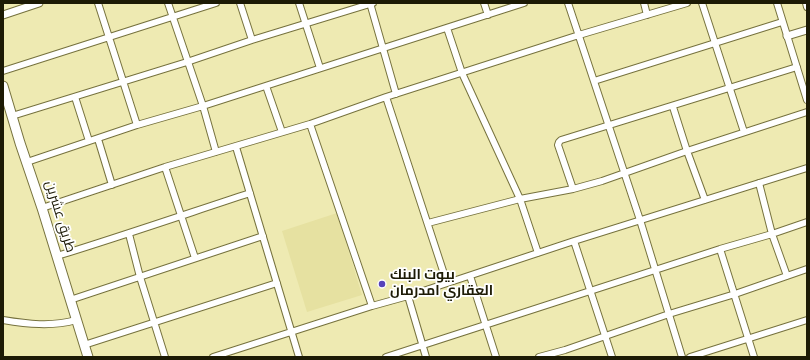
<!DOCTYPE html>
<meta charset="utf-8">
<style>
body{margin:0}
#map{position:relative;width:810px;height:360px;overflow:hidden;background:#eeeab2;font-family:Overpass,sans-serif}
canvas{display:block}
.frame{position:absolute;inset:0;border:4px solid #1c1a05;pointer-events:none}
</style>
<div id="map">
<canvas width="810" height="360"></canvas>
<div class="frame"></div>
</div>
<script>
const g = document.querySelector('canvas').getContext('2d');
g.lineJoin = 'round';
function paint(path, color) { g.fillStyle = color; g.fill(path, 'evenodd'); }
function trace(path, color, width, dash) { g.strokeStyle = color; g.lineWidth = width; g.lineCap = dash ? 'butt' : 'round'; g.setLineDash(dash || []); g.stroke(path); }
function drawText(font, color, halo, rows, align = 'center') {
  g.font = font + ' Overpass,Cairo,sans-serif'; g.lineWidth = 3.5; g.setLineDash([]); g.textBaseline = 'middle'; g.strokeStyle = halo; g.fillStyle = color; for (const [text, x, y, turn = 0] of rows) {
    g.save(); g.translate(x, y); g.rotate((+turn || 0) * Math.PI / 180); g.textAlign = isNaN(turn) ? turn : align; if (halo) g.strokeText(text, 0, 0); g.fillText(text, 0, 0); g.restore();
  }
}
const built = new Path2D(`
 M337,213L362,295L307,312L282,231Z`);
const minor = new Path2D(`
 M98,3L137,125
 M168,3L203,106L216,152
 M240,3L252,40
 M299,3L320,68
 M370,3L396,94
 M484,3L488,15
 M568,3L640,220L682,357
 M644,3L647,15
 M702,3L744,132
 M777,3L807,100
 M806,3L807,7
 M447,28L462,73L520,199L538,253
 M3,71L216,3
 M594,81L782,22
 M266,86L282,132
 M75,97L89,141
 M386,97L447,283
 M673,107L687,151L705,200
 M12,116L187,62L252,40L373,3
 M310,124L372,306
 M98,139L112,185
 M236,147L299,357
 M27,162L137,125L203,106L524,3
 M165,167L195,258
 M759,183L772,234L787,276
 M573,189L558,145L559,142L561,140L797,67
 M42,208L165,167L310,124L386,97L579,35L687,3
 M428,223L520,199L573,189L602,181L687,151L807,112
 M129,234L140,277L165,357
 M574,241L612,357
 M720,249L754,357
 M57,256C122,236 186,214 250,193
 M470,276L496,357
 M408,296L426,357
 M70,300L263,236
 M3,320C27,324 52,327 76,320
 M84,345L277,283
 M213,357L372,306L408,296L574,241L807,168
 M386,357L720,249L772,234L807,222
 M539,357L565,350L669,314L735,294L807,269
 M690,357L807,320`);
const tertiary = new Path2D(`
 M3,15L39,3
 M787,36L807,30`);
const primary = new Path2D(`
 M3,86L20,143L42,208L88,357`);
const markers = [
 [382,284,4,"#5542ba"]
];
const streetNames = [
 ["طريق عشرين",59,217,73]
];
const poiNames = [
 ["بيوت البنك",390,276],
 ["العقاري امدرمان",390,292]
];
paint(built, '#e6e1a1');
trace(minor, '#76723e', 8);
trace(tertiary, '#76723e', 9);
trace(primary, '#76723e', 11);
trace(minor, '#fff', 6);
trace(tertiary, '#fff', 7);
trace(primary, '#fff', 9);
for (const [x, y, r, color] of markers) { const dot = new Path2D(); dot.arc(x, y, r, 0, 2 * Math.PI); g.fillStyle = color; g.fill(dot); trace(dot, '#fff', 1.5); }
drawText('14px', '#1c1a05', '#fff', streetNames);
drawText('bold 14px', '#1c1a05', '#fff', poiNames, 'left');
</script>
